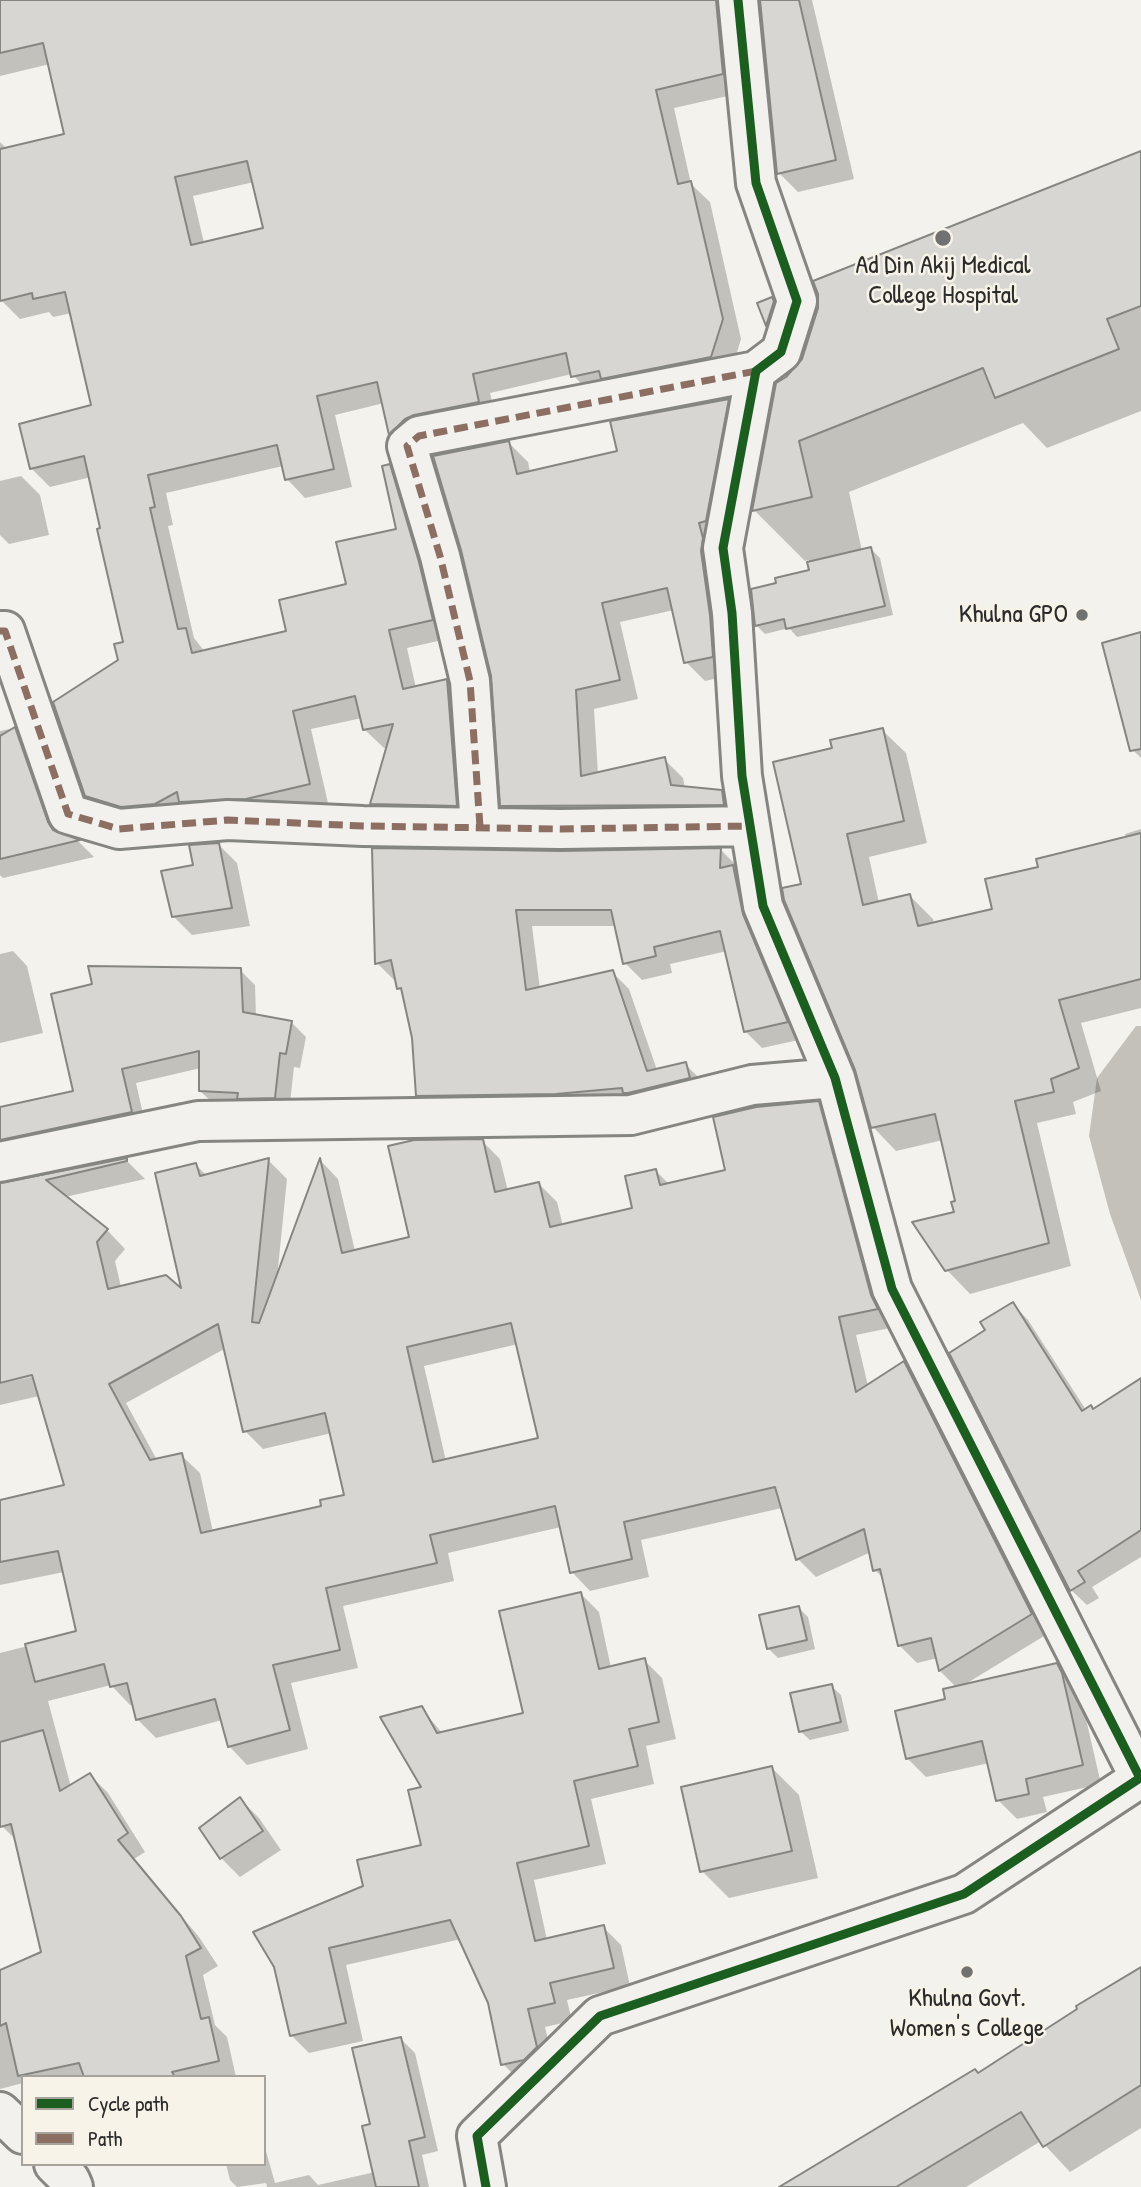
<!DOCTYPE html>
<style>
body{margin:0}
#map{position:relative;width:1141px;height:2187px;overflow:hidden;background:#f4f2ec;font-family:"Patrick Hand",sans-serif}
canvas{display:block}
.legend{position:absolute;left:21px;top:2075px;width:245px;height:91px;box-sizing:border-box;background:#f7f3e8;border:2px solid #a5a39c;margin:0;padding:9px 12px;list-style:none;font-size:21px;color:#2b2b2b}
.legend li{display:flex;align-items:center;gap:14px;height:35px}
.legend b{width:35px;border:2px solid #a5a39c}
</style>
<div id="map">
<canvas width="1141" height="2187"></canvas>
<ul class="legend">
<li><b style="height:9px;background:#1b5e20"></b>Cycle path</li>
<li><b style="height:9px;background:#8d6e63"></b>Path</li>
</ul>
</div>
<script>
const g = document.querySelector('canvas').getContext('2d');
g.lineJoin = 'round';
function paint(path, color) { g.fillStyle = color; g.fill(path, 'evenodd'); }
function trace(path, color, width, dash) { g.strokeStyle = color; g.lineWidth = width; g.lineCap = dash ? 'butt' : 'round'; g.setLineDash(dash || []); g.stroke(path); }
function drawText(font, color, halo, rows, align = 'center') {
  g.font = font + ' "Patrick Hand",sans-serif'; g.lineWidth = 5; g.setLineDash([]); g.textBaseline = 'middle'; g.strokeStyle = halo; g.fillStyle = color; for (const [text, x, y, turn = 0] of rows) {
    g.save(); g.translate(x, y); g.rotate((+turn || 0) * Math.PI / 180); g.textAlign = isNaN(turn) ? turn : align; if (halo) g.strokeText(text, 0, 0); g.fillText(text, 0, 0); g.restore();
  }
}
const water = new Path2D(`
 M1136,1026H1141V1300L1110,1214L1089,1136L1097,1078Z`);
const shadow = new Path2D(`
 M0,0H746L741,93L674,108L691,184L710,202L741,339L730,376L592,395L572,374L490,393L497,421L409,452L391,434L384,403L335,415L352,487L305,498L287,479L283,466L166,493L173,525L168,526L194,638L205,652L288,633L348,586L398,530L389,466L408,485L451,638L407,648L416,688L447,681L465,700L475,824L391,822L372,804L388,748H384L365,730L362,718L311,729L328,803L266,817L106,815L87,795L125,643L91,477L50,487L31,468L93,407L72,313L53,317L49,312L20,319L1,300L0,142L7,149L66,136L50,64L0,76ZM254,182L265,229L204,243L193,196Z
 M762,0H812L854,179L798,192L779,173Z
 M1141,153V411L1047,448L1023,423L849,492L862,551L871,549L880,558L893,615L797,637L789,628L765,634L756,625L811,571L809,560L805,561L754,510L787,378L803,361L768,325L759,304L772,299L810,337Z
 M728,400L747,419L731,675L705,681L686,662L674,610L620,622L638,699L594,709L598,774L664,759L683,778L685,788L721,791L740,810L521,824L502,805L509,443L528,462L530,472L619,452Z
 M21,476L40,495L49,535L9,544L0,535V481Z
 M1141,634V758L1131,748Z
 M14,728L31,744L62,835L79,842L94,857L3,878L0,875V731Z
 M882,730L906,753L927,843L869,857L879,903L910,896L933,919L934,924L994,910L1040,868L1126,838L1125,834L1141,829V1008L1081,1023L1101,1091L1073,1102L1076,1114L1037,1123L1071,1266L970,1294L947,1270L957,1202L943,1140L896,1151L873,1127L803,885L834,749Z
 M218,844L237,863L250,926L192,935L173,916L195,866Z
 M721,850L738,867L737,871L750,884L803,1039L762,1048L745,1031L727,951L670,964L672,973L642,980L625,963L617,926H532L540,989L612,972L629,989L657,1070L685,1064L702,1081L642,1110L435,1112L418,1095L414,1038L404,993L399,988L397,979L394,980L377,963L561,853Z
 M13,951L27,966L43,1033L0,1043V954Z
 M240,970L255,985L256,1017L291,1022L306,1037L300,1068L294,1067L289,1112L215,1105L200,1091L201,1068L136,1083L146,1127L0,1149V1109L76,1092Z
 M818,1103L836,1122L895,1327L856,1335L868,1386L904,1363L922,1381L1049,1633L964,1685L1056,1665L1075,1684L1080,1693L1101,1784L1043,1797L1047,1812L1017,1819L998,1800L989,1763L926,1777L907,1758L957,1688L940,1671L938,1658L917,1663L899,1645L884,1579L875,1570L871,1552L816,1577L798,1559L782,1508L641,1540L649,1577L590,1591L572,1572L561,1527L448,1553L454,1581L343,1606L358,1668L291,1683L308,1749L247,1765L229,1746L222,1720L156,1738L138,1720L134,1704L130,1705L111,1685L48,1701L71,1787L90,1775L108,1793L145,1852L134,1859L199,1937L218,1966L203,1975L215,2025L227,2037L236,2077H23V2083L0,2089V1972L43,1953L17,1841L0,1824V1653L79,1633L64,1572L0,1585V1502L66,1487L39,1396L0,1405V1384L40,1375V1372L0,1381V1185L126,1160L145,1179L65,1197L107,1230L125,1249L115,1261L121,1287L184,1292L196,1165L207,1176L268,1160L287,1179L277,1278L321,1161L338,1179L355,1251L411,1238L482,1141L500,1159L508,1191L539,1184L557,1202L563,1226L635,1210L656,1171L669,1184L727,1171ZM518,1344L540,1440L446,1461L424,1366ZM226,1348L245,1431L263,1449L332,1433L346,1496L323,1507L213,1532L200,1473L181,1455L157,1460L126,1403Z
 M1013,1304L1028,1320L1086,1410L1093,1411L1141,1380V1557L1092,1587L1099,1598L1087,1605L1071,1590L987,1330Z
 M581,1594L599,1612L611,1668L644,1660L662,1678L676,1739L646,1746L654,1784L591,1799L606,1864L534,1880L547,1940L603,1927L621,1945L630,1986L567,2000L572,2021L545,2027L554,2065L521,2082L503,2064L490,2002L461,1939L346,1965L363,2041L309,2053L291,2035L275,1966L365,1887L423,1847L421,1708L443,1734L525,1715Z
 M799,1608L808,1617L815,1649L778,1658L769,1649Z
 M831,1686L841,1695L849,1731L810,1740L800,1731Z
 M772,1768L799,1795L818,1878L729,1898L702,1871Z
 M240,1799L259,1818L281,1850L240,1877L221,1858L202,1829Z
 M1141,1969V2128L1070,2172L1041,2141L966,2187H783L978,2074Z
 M401,2039L415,2053L438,2151L422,2155L429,2187H267L266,2183L237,2187L230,2180L226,2164H264V2144L275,2183L309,2175L318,2185L375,2172L372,2126Z`);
const building = new Path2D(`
 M0,0H716L723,74L656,90L678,184L691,181L723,319L711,357L601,379L599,371L571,377L566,353L473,374L479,402L414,415L405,419L389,435L377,382L317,396L334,469L285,480L277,445L148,475L155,507L150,508L178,629L186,628L192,653L286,631L279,600L346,584L336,542L396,529L382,466L390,464L419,562L433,620L389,630L403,689L447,679L457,806L370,804L393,724L363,730L355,696L293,711L310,784L246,799L179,802L177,792L155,804L121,807L85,796L53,702L118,660L114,644L123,642L97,529L100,528L84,456L30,469L19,424L91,405L65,292L33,299L32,293L0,301V149L64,134L43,43L0,53ZM247,161L263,228L191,245L175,177Z
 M760,0H799L836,160L777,174Z
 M1141,151V306L1107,319L1119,349L995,398L983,368L799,441L812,497L752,511L776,383L786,377L802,359L818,308V294L813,281Z
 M772,297L774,301L766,326L757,303Z
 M729,399L706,521L699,523L703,538L701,551L710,615L713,657L684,663L667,588L602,603L620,680L576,690L581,776L665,757L671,785L722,790L724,805L500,806L491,676L461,550L433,456L509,441L517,474L617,451L610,421Z
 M871,547L885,606L786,629L784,619L755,626L751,589L776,583L775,578L809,570L807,562Z
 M1141,632V749L1130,751L1102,643Z
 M15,727L48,822L53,830L80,840L0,859V736Z
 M883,728L904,821L847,834L863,905L910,894L918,926L992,909L985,879L1038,867L1036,859L1141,833V979L1059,1000L1079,1068L1051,1079L1054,1092L1015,1101L1049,1243L945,1271L912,1222L954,1212L951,1202L955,1201L935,1114L871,1128L855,1070L784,900L782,888L801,884L773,762L832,748L830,740Z
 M219,843L232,908L172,917L161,871L193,865L189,845Z
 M372,848L561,851L721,848L720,868L733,865L743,914L788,1022L744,1032L720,931L654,947L656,956L623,964L611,910H516L526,990L613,970L647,1071L686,1062L690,1078L628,1093H623L622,1088L556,1094L416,1096L412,1038L401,988L397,989L391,960L375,964Z
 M88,966L241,968L243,1012L292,1021L286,1054L280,1053L275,1098L237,1099L238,1093L199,1091V1051L122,1069L132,1112L0,1140V1107L73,1091L51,994L92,984Z
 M819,1101L871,1295L878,1309L839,1317L856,1392L904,1361L1032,1614L939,1671L931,1638L898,1646L880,1569L873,1571L864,1529L796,1560L775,1487L624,1522L632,1559L570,1573L555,1506L430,1535L437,1563L326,1588L340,1650L273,1665L290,1730L228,1747L215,1699L136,1720L127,1683L110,1687L104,1664L35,1682L25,1644L76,1631L58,1551L0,1562V1500L64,1485L32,1375L0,1383V1183L127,1158V1161L46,1180L108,1229L97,1242L108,1289L166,1275L181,1288L155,1173L196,1163L200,1176L269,1158L252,1322L259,1323L320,1158L342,1253L409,1237L388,1146L414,1140L483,1139L495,1192L539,1182L550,1227L632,1208L625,1176L656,1169L660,1185L725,1170L713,1117L756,1107ZM511,1323L538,1438L433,1462L407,1347ZM218,1324L243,1432L325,1413L344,1495L320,1500L321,1506L201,1533L182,1453L150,1460L109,1384Z
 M1013,1302L1082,1411L1091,1405L1093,1409L1141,1378V1530L1078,1571L1085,1582L1070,1591L949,1353L985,1330L980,1322Z
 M581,1592L599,1669L645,1658L659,1722L629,1729L638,1766L574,1781L589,1846L517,1863L535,1941L604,1925L614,1968L550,1983L555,2003L528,2009L537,2047L524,2060L501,2065L488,2003L450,1920L329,1948L346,2023L290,2036L274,1967L253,1932L363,1886L357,1860L421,1845L408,1790L421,1787L380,1717L422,1706L437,1733L523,1713L499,1611Z
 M799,1606L807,1640L767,1649L759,1615Z
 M1057,1663L1062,1673L1083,1765L1026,1779L1029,1794L996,1801L982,1741L906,1759L895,1711L945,1699L943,1689Z
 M832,1684L841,1722L799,1732L790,1693Z
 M43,1730L60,1791L90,1773L128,1833L118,1840L181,1916L201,1948L186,1956L201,2019L209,2017L219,2061L172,2072L175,2077H84L79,2063L18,2076L6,2023L0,2026V1970L41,1952L11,1824L0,1827V1742Z
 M772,1766L792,1851L700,1872L681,1787Z
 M240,1797L263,1831L220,1859L199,1828Z
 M1141,1967V2085L1043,2147L1021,2112L896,2187H779L975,2069L978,2073L1077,2009L1076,2006Z
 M401,2037L425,2137L409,2141L419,2187H376L362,2126L370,2124L352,2048Z`);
const street = new Path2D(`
 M0,631H5L68,814L119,829L228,820L363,826L561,829L750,826
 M480,827L470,681L440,556L407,446L419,436L756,371
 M0,1162L198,1121L631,1115L752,1085L835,1078
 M0,2112L23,2134
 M54,2164L70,2180L73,2187
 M486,2187L477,2136L600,2016L964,1894L1140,1778L892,1289L835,1078L763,906L742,776L732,613L723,548L756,371L781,352L797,301L756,183L738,0`);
const quiet = new Path2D(`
 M0,631H5L68,814L119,829L228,820L363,826L561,829L750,826
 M480,827L470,681L440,556L407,446L419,436L756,371`);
const cycleway = new Path2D(`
 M486,2187L477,2136L600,2016L964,1894L1140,1778L892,1289L835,1078L763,906L742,776L732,613L723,548L756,371L781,352L797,301L756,183L738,0`);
const markers = [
 [943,238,9,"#71716f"],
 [1082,615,7,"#71716f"],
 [967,1972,7,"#71716f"]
];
const poiNames = [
 ["Ad Din Akij Medical",943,266],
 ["College Hospital",943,296],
 ["Khulna GPO",1068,615,"right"],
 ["Khulna Govt.",967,1999],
 ["Women's College",967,2029]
];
paint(water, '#c4c1ba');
paint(shadow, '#0003');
paint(building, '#d7d6d2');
trace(building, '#858582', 2);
trace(street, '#858582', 44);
trace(street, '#f2f1ed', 38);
trace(quiet, '#8d6e63', 7, [14, 7]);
trace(cycleway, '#1b5e20', 9);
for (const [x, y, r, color] of markers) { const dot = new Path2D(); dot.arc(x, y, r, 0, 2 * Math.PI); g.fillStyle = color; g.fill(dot); trace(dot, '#f7f3e8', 2.5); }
drawText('26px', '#2b2b2b', '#f7f3e8', poiNames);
</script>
